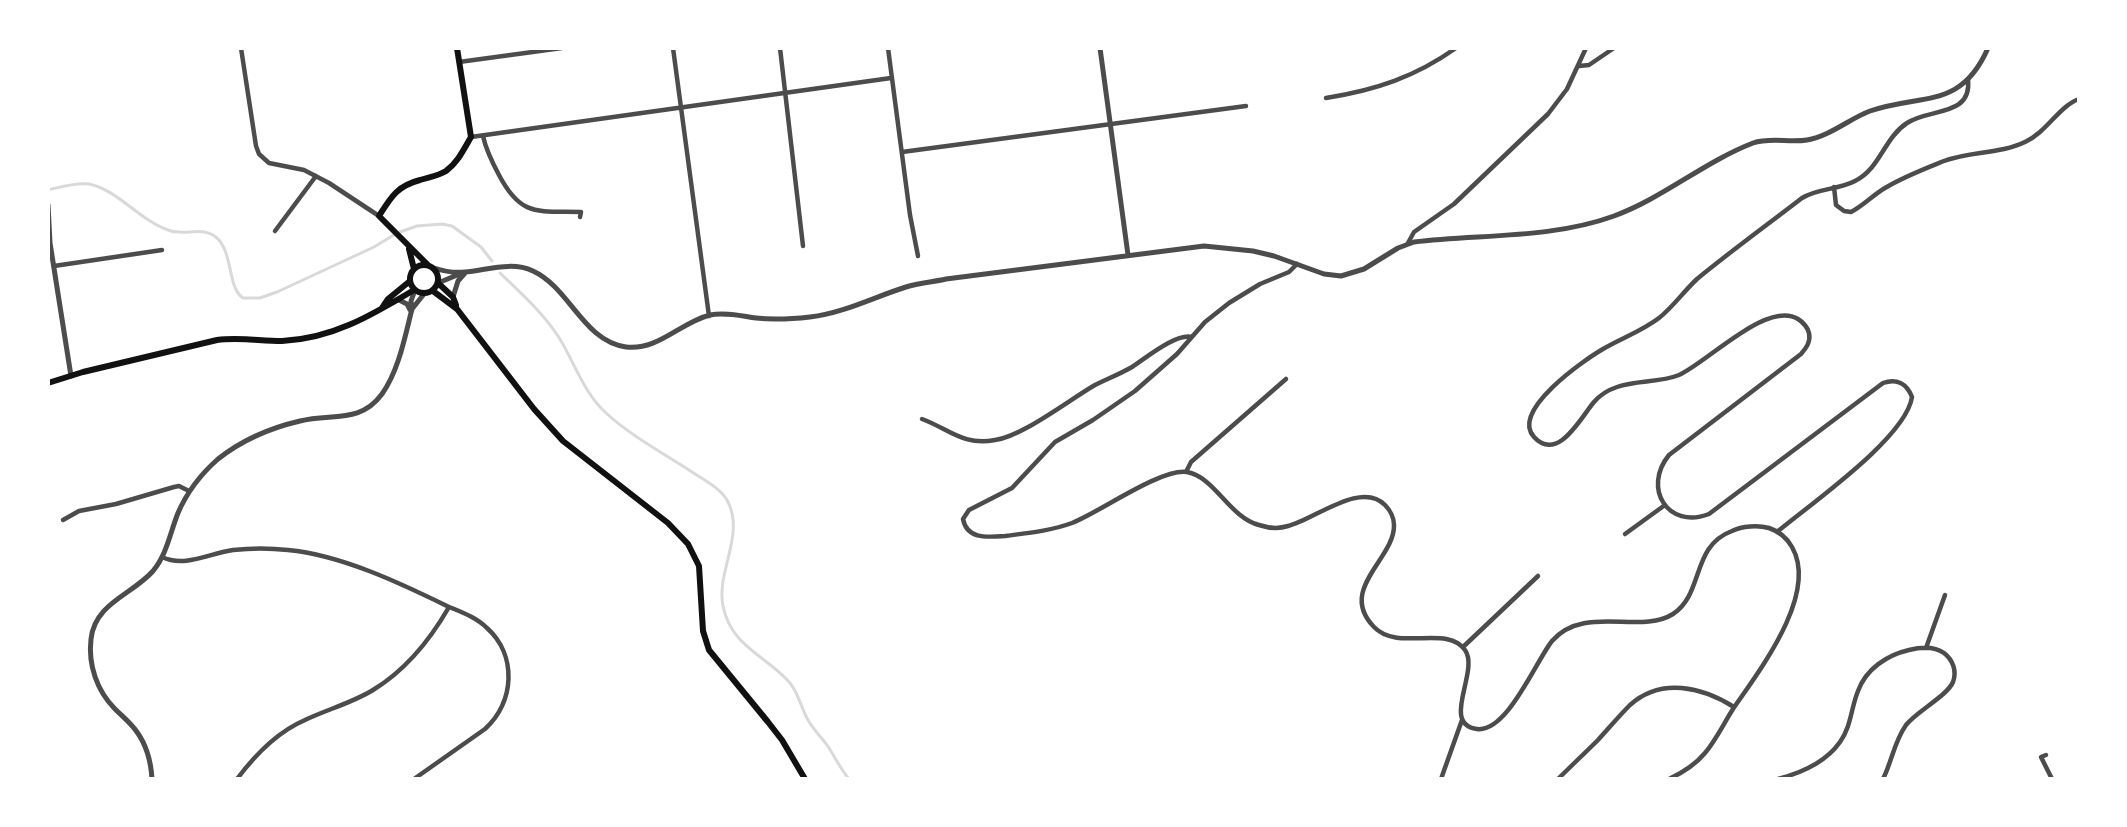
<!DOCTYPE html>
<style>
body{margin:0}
#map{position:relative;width:2127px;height:827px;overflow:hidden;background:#fff;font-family:Mulish,sans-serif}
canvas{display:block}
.frame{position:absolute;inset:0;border:50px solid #fff;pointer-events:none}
</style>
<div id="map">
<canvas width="2127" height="827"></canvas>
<div class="frame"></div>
</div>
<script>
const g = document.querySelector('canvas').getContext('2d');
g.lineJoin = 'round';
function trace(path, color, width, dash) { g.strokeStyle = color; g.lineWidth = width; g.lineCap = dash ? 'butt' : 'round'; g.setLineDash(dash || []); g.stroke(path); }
const stream = new Path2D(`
 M48,190C61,187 76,182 89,184C118,190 139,220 168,230C186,237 205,224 219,240C233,257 228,288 243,298H260L277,292L374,247L397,233L417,226L442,224L452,226L481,247L492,261
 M500,273C520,292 542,312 558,336C574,361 583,392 606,413C631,436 663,453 692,472C703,479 720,488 727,500C746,534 716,571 723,606C731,647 767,656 790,683C799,694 801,708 808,720C813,729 821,737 827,745C835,757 840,768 849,779`);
const minor = new Path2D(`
 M241,48L256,146L259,154L269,163L304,170L329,183L379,216
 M673,48L709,316
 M780,48L803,246
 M888,48L910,215L918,256
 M459,62L562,48
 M1579,66L1589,65L1614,48
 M1326,98C1376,90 1415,77 1456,48
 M483,136C486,150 492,162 499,175C521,217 537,211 581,212L580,217
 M471,137L891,78
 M902,152L1246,106
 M1834,187L1836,205L1844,211L1851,212C1863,206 1873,195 1885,188C1903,177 1924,169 1944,161C1971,151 2000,154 2025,142C2047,132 2059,106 2079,99
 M275,231L316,176
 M1408,243L1414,232L1454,204L1548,114L1567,89L1586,48
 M1297,264L1289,272L1260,284L1229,303L1205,322L1177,354L1135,391L1093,420L1055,442L1012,488L969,510L963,519C967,540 988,537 1005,536C1028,533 1050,531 1072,523C1100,512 1161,468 1187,472C1215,477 1229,517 1259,525C1268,528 1279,529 1288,526C1314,520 1361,480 1385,505C1390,510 1394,518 1394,525C1395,559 1337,589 1374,627C1398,652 1447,624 1465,650C1480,671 1440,724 1477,729C1507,733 1536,661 1552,641C1584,604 1640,635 1673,614C1704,594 1691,546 1732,531C1742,526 1758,525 1769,528C1778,531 1787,538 1792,547C1819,594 1759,671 1733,709C1724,723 1716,740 1705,753C1695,765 1682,773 1669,779
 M54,266L162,250
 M922,419C949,429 963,446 995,440C1023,436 1069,400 1095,385C1107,379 1120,374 1132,367C1146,358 1176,333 1192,337
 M1186,472L1191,462L1286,379
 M63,520L79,511L116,504L174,487L179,486L189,491
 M1777,532C1809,505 1906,438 1912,397C1907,384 1897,378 1883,383L1709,514C1668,530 1642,488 1669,455L1801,354C1806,348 1811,342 1809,333C1808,328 1803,322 1798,319C1767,300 1708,362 1679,375C1659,383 1637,380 1617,387C1608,390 1600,395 1594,402C1581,417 1558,463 1534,437C1510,411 1584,360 1603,349C1622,338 1642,331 1659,318C1673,307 1684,291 1697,279C1731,251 1767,225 1802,198C1818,188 1838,190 1855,181C1880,169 1884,138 1907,123C1929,108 1972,117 1968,80
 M1625,534L1665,505
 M162,557C185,568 210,553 233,550C251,548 270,548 288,550C341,555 400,583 447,606C461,612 476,617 487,628C517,655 515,702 485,729L414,779
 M1463,647L1538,576
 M1926,648L1945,595
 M2046,755L2041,757L2052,779
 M237,779C255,755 277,732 305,720C328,709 352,703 373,690C406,670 430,640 449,607
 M1441,779L1462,720
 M1558,779C1571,766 1585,753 1598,740C1609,728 1619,716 1630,705C1661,677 1702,687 1734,707
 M1778,779C1801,773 1826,762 1840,742C1851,727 1851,708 1858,691C1866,669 1887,655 1909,650C1921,647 1934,646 1944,653C1953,660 1957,671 1953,682C1947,696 1917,711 1906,725C1894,742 1892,761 1883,779`);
const tertiary = new Path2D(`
 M1100,48L1128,255
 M48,205L50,243L71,376
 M434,268C443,271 456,273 465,272C487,270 512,261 533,271C570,288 583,341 626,347C658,351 681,322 710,315C725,312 741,316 756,318C774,320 792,319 810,317C844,313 874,297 906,287C919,283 933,282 946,279L1204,246L1253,251L1274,256L1324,274L1341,276L1364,269L1398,248L1414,242C1480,234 1551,239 1614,216C1663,198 1704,162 1753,143C1771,137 1789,143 1807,140C1830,136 1849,119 1870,111C1922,93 1961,110 1988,48
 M438,283L462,273
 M453,297L458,281L465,273
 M399,300L407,304L410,310
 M412,309L424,294
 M152,779C151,762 147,746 137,732C131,723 123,717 115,709C97,691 88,665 91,639C95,603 132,595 153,571C167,554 170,533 178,513C187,492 201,474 218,459C242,440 270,428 300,421C332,413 360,424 382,394C399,370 405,336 412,309L411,301L415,290`);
const secondary = new Path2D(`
 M409,249L414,269
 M410 279a14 14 0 1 1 28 0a14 14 0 1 1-28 0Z
 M429,266L379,216C391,197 397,186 420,180C429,177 438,176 446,171C458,162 464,149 471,137L457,48
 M438,283L453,297L456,305
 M433,291L457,309L534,409L563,441L668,523L688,544L699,566L703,631L709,650L768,722L782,740L805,779
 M382,308L388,299L410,281
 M48,383L83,372L217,340C239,337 260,341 282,341C332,339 372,315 414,290`);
trace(stream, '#d9d9d9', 3);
trace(minor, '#4c4c4c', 4.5);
trace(tertiary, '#4c4c4c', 5);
trace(secondary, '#111', 6);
</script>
